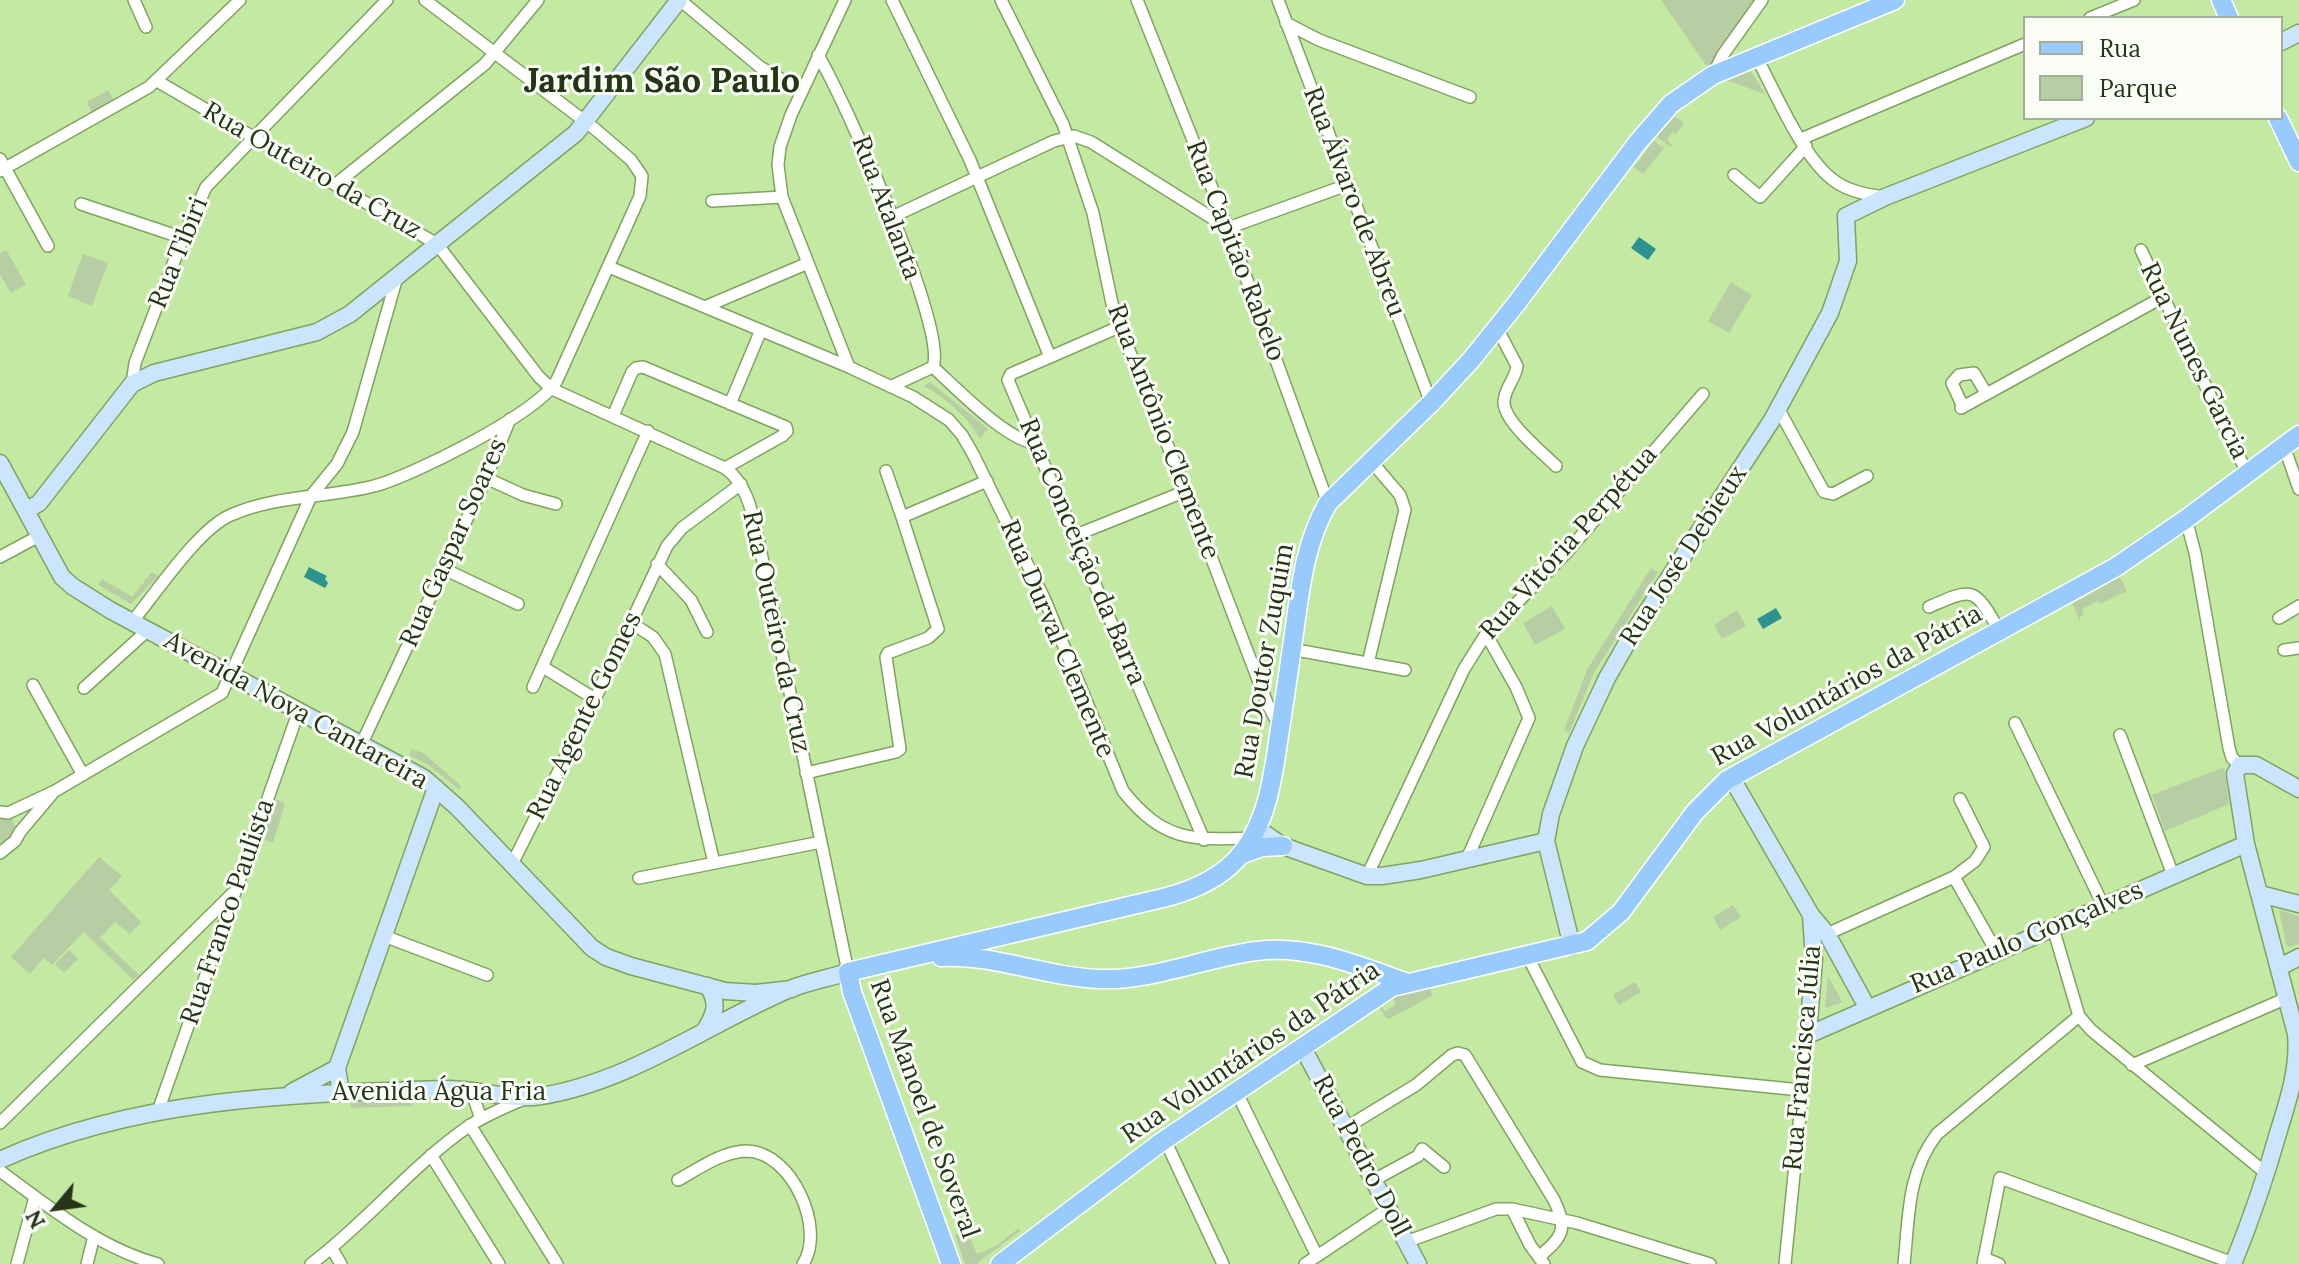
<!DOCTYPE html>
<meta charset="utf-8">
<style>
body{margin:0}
#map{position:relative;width:2299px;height:1264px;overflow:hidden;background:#c3e9a2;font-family:Lora,serif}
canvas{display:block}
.legend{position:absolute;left:2023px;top:16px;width:260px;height:104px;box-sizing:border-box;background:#f9fdf6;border:2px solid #a5ad9d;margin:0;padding:10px 14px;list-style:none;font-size:24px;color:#263518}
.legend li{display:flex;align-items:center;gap:16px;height:40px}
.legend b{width:40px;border:2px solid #a5ad9d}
.north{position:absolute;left:16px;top:1168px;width:80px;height:80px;-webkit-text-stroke:6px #f9fdf6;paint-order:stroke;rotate:241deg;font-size:22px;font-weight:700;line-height:32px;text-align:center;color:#263518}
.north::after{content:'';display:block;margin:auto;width:28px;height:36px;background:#263518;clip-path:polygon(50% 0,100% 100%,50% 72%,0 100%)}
</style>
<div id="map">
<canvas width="2299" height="1264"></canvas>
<ul class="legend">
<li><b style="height:10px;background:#99cafc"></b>Rua</li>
<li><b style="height:22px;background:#b7cda4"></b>Parque</li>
</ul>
<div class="north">N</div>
</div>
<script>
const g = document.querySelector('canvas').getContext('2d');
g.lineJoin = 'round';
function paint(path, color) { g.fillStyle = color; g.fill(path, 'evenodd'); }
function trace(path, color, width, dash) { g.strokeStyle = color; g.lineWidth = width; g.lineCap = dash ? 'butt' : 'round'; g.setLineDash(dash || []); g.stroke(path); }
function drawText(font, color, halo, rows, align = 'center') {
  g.font = font + ' Lora,serif'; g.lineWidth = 6; g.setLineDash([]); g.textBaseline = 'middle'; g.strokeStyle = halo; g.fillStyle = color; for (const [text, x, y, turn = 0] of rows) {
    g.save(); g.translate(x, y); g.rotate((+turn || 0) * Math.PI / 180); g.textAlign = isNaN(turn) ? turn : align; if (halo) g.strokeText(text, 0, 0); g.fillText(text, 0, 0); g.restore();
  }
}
const green = new Path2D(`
 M1661,0H1760L1712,66L1708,68Z
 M1750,70L1765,94L1726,80Z
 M108,90L114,101L92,112L87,102Z
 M1674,116L1684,123L1676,134L1673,132L1667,140L1672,145L1671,147L1657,137Z
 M1654,141L1664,148L1643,174L1634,167Z
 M6,250L26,284L11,293L0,274V253Z
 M83,254L108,263L92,306L68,296Z
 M1731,282L1752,295L1729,333L1708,321Z
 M930,382L988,429L980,439C967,416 947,399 924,386Z
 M1651,568L1658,572L1594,673L1569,733L1564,730L1587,670Z
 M152,572L158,576L131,604L98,585L102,579L132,597Z
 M2120,577L2127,591L2100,604L2098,601L2082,609L2084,615L2080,617V621L2072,604Z
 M1552,606L1565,629L1535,645L1523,623Z
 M1737,610L1746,626L1722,639L1714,625Z
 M412,749L425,754L461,786L460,790L428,765L409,755Z
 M2224,767L2229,804L2165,831L2152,795Z
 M276,799L285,804L273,843L262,838Z
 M0,816L12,819C19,829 13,842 0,843Z
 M99,857L122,876L109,890L141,922L130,934L115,922L100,938L139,975L133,980L84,932L52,965L44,958L30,974L11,957Z
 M1733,905L1741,917L1720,930L1713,917Z
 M2279,910L2299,916V944L2289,947L2286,944Z
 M69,950L78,959L64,973L55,964Z
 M1828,976L1842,1002L1827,1008L1825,1007Z
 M1635,982L1641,992L1619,1005L1613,995Z
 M1430,988L1432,996L1390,1018L1387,1019L1378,1006L1380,1004L1385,1012L1396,1004L1391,996Z
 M411,1101L412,1106L351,1108L350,1102Z
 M1019,1228L1020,1231L976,1264H965L955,1235L967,1231L977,1254L996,1246Z`);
const water = new Path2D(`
 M1639,237L1656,249L1648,260L1631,248Z
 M309,567L327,576L325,579L328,583L325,588L304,577Z
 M1776,608L1782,618L1763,629L1757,619Z`);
const street = new Path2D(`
 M134,0L146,27
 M680,0L760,67L802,91
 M845,0L791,115L780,147L778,165L782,197L849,367
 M892,0L970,160L1050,357
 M1001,0L1063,124L1093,213L1114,313L1186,491L1267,703L1279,726
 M1137,0L1228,228L1328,503
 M1278,0L1431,403
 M2090,18L2134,0
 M1286,23L1319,40L1470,97
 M818,55C844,99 948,328 933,367
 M1756,56C1774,90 1802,156 1832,179C1846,191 1867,195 1885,197
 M1713,75L1722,56L1762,0
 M157,81L437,244L539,377L552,389L725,468C750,486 753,519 760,548L848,972
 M1801,139L2025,44
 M0,159L48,246
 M0,171L149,87L240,0
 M1734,175L1760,197L1806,146
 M336,184L485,64L538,0
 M712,201L782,197
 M81,204L183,238
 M892,217L1054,141L1074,136L1091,142L1228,228
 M1228,228L1347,185
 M2141,250L2247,473
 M609,267L849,367L913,397L949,420L962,435L973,454L1045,600L1123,791C1164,842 1191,840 1252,838
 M707,306L808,263
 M1119,327L1011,374L1008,380L1204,840
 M1497,328L1517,366C1516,378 1504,389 1504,402C1504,422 1542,452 1556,466
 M132,384L135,363L183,238L206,187L387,0
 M892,386L933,367C955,387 1008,442 1036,443
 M730,404L761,330
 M1963,407L1952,383L1959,375L1974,373L1986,393
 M1778,408L1824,492L1833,494L1867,476
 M1961,408L2163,297
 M613,416L632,372L636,368L643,367L786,427L787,431L782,436L725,468
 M2284,446L2299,489
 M886,471L902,517
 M486,478L523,495L556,504
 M2186,519L2195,553L2229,748L2232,758L2240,765
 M1076,535L1186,491
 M0,557L39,536
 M657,564L691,600L707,632
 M444,569L518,604
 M1929,607C1974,587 1974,587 1999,630
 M2279,618L2299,606
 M132,622C156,593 199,528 231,515C276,495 327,498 374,486C412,476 539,413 557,380L640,196L642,176L631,160L595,129L425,0
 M630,622L653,637L665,654L714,863
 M1291,649L1405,670
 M2284,650L2299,648
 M1368,663L1405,510L1400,495L1371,461
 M543,667L595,699
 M33,685L83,775
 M533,687L648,431
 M84,688L148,630
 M2015,723L2103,905
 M2120,735L2173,875
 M362,743L486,478L510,419
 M806,773L896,752L900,749L886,657L888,653L928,638L938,629L902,517L987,481
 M0,812L8,813L55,791L222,693L311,496L337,464L353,432L397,277
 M0,853L15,841L20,832L52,794
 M1466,861L1529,718L1516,687L1486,634
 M511,866L595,699L667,546L682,528L741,484
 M1367,876L1464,669L1486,634L1567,552L1703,394
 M1954,877L1975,861L1984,847L1960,799
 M639,878L821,842
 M2053,928L2079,1016L2091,1030L2267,1174
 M1827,934L1954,877L1996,951
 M384,936L487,975
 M1528,957L1582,1062L1600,1070L1801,1090
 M2132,1065L2287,998
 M471,1090L481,1119
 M1237,1093L1317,1256
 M157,1114L299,710
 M0,1123L233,893
 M470,1125L557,1264
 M1347,1127L1416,1085L1452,1055L1458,1053L1465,1055L1554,1200C1568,1230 1563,1236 1539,1257
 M1165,1140L1223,1264
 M431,1155L499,1264
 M0,1171C49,1207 99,1248 158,1264
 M678,1180C698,1169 723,1151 747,1151C792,1152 826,1229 803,1264
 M1374,1180L1418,1156L1422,1149L1444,1167
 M1512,1209L1530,1245L1544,1264
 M1406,1242L1496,1209H1512L1577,1223L1710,1264
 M332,1249L341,1264
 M1984,1258L1999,1264
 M17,1264L35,1197
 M87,1264L94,1236
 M311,1264C367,1222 411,1166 469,1126C486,1115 505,1107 524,1099
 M1305,1264L1389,1208
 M1785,1264L1808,1035
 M1904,1264C1909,1217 1907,1173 1937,1134L2079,1016
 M1983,1264L2000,1178L2233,1263`);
const secondary = new Path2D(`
 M2281,42L2299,33
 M0,463L62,577L72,586L110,610L424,778L457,807L592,948L606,957L631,966L725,991L756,993L792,989
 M26,511L39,503L132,384L154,373L317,332L350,314L576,133L679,0
 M1731,777L1811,915L1814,959L1808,1035
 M1257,828L1283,846L1367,876H1382L1421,870L1546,841
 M2260,894L2299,904
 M1812,916L1827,934L1867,1007
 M1572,946L1546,841L1551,814L1575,746L1607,678L1631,636L1772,420L1830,313L1848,261L1846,216L1885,197L2086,118
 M2280,967L2299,957
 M705,1030C715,1014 719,1004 708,986
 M1808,1035L2246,844
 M1303,1048L1418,1264
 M292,1092L337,1068
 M341,1093L337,1068L436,788
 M0,1160C139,1097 295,1094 444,1089C476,1088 510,1101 541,1096C630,1082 708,1024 790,989C808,982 829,978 848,972
 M2233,1264C2251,1220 2266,1176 2279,1130C2289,1098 2299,1067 2296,1034L2246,844L2235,774L2240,765H2256L2299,789`);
const primary = new Path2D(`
 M2221,0L2229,18
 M2278,118L2299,162
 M1240,855L1262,847L1283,846
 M941,957C994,954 1045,977 1099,979C1153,981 1203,958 1256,951C1307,944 1357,965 1405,982
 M951,1264L852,992L848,972L1167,897C1193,890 1217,880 1236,860C1267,826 1273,778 1279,735C1285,698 1290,662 1295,626C1301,582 1306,541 1328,503L1431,403L1471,360L1516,304L1638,142L1671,104L1713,75L1895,0
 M1000,1264L1160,1143L1392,987L1587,941L1621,912L1695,812L1727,780L2116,567L2186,519L2299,435`);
const streetNames = [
 ["Rua Outeiro da Cruz",312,171,30],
 ["Rua Álvaro de Abreu",1354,202,69],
 ["Rua Atalanta",886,208,69],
 ["Rua Capitão Rabelo",1235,251,69],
 ["Rua Tibiri",179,253,-68],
 ["Rua Nunes Garcia",2194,361,64],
 ["Rua Antônio Clemente",1163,432,69],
 ["Rua Gaspar Soares",454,543,-66],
 ["Rua Vitória Perpétua",1569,543,-48],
 ["Rua Conceição da Barra",1082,552,67],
 ["Rua José Debieux",1684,556,-57],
 ["Rua Outeiro da Cruz",776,632,78],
 ["Rua Durval Clemente",1057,639,67],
 ["Rua Doutor Zuquim",1265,661,-80],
 ["Rua Voluntários da Pátria",1847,686,-29],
 ["Avenida Nova Cantareira",296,711,29],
 ["Rua Agente Gomes",585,716,-64],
 ["Rua Franco Paulista",228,912,-71],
 ["Rua Paulo Gonçalves",2027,938,-23],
 ["Rua Voluntários da Pátria",1251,1053,-34],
 ["Rua Francisca Júlia",1803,1058,-85],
 ["Avenida Água Fria",439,1093],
 ["Rua Manoel de Soveral",924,1109,70],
 ["Rua Pedro Doll",1361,1156,62]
];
const districtNames = [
 ["Jardim São Paulo",662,82]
];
paint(green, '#b7cda4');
paint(water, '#2e938f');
trace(street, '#80a35f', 14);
trace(secondary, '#80a35f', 19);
trace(primary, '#fff', 21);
trace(street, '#fff', 11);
trace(secondary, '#cce5fe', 16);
trace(primary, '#99cafc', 18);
drawText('26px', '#263518', '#f9fdf6', streetNames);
drawText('bold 34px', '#263518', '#f9fdf6', districtNames);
</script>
